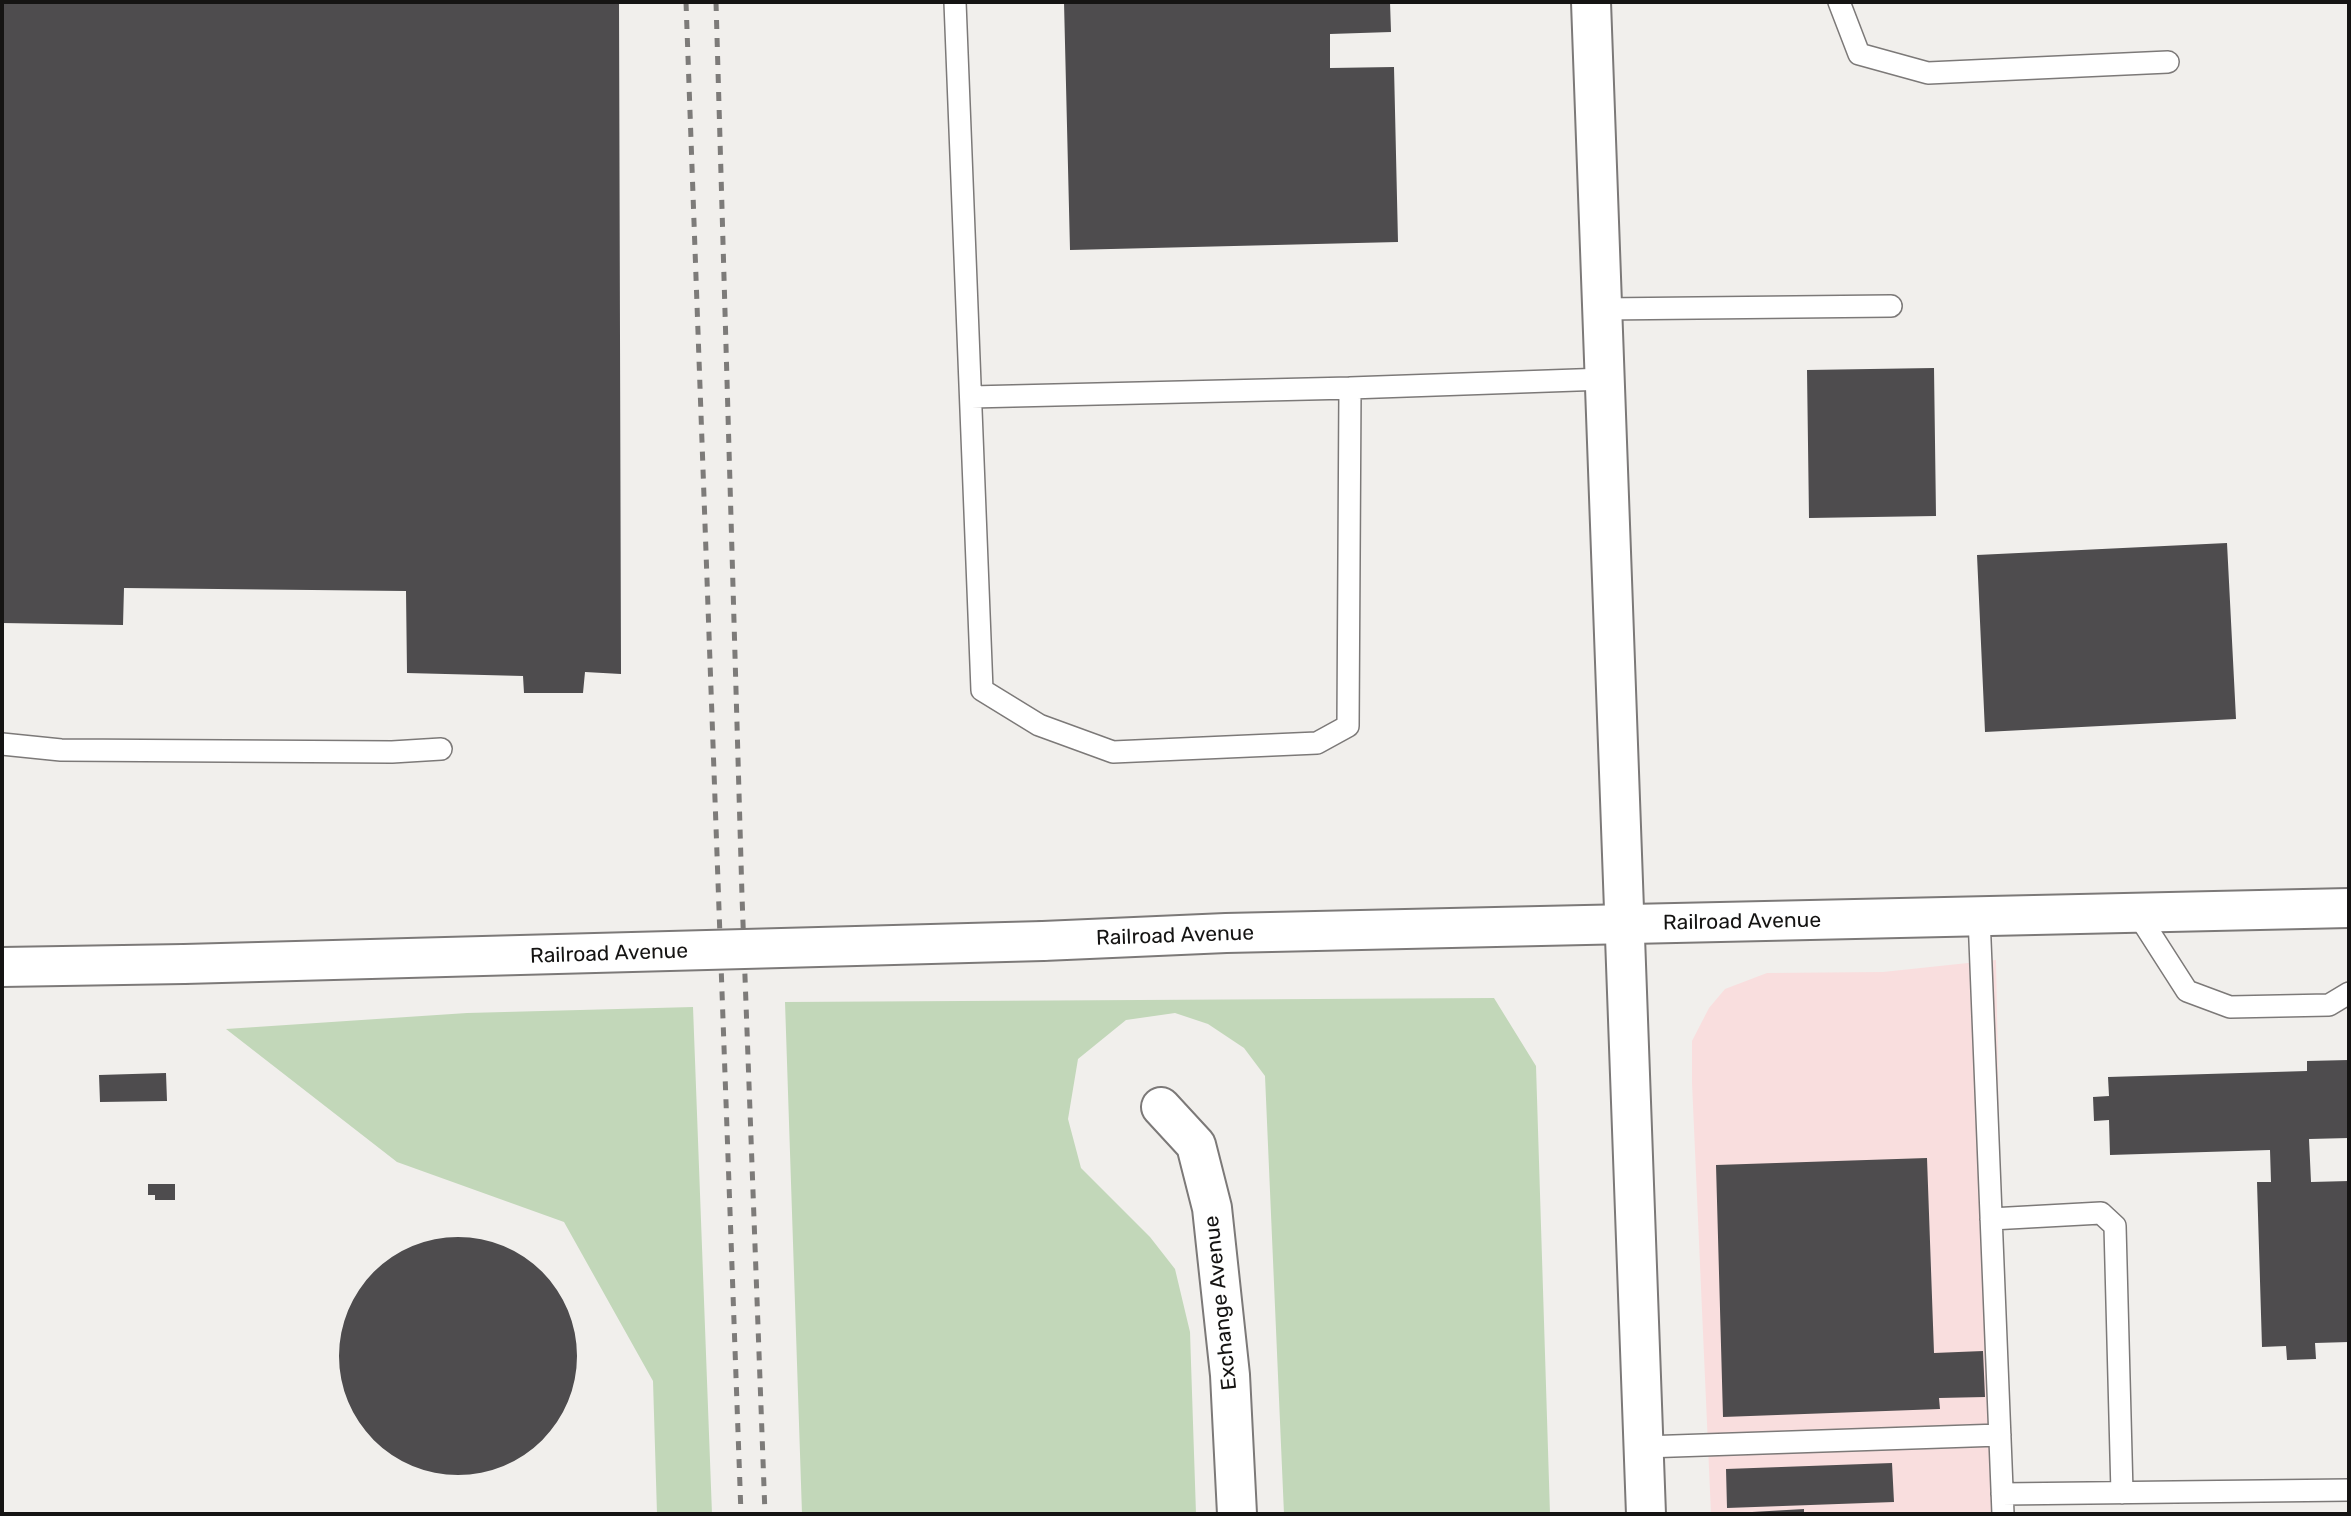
<!DOCTYPE html>
<style>
body{margin:0}
#map{position:relative;width:2351px;height:1516px;overflow:hidden;background:#f1efec;font-family:Rubik,sans-serif}
canvas{display:block}
.frame{position:absolute;inset:0;border:4px solid #151413;pointer-events:none}
</style>
<div id="map">
<canvas width="2351" height="1516"></canvas>
<div class="frame"></div>
</div>
<script>
const g = document.querySelector('canvas').getContext('2d');
g.lineJoin = 'round';
function paint(path, color) { g.fillStyle = color; g.fill(path, 'evenodd'); }
function trace(path, color, width, dash) { g.strokeStyle = color; g.lineWidth = width; g.lineCap = dash ? 'butt' : 'round'; g.setLineDash(dash || []); g.stroke(path); }
function drawText(font, color, halo, rows, align = 'center') {
  g.font = font + ' Rubik,sans-serif'; g.lineWidth = 7; g.setLineDash([]); g.textBaseline = 'middle'; g.strokeStyle = halo; g.fillStyle = color; for (const [text, x, y, turn = 0] of rows) {
    g.save(); g.translate(x, y); g.rotate((+turn || 0) * Math.PI / 180); g.textAlign = isNaN(turn) ? turn : align; if (halo) g.strokeText(text, 0, 0); g.fillText(text, 0, 0); g.restore();
  }
}
const commercial = new Path2D(`
 M1996,960L2006,1514H1711L1692,1083V1041L1709,1008L1725,989L1767,973L1883,972Z`);
const green = new Path2D(`
 M1494,998L1536,1066L1550,1514H1284L1265,1076L1244,1048L1208,1024L1175,1013L1126,1020L1078,1059L1068,1119L1081,1168L1150,1237L1175,1269L1190,1332L1196,1514H802L785,1002Z
 M693,1007L712,1514H657L653,1381L564,1222L397,1162L226,1029L467,1013Z`);
const building = new Path2D(`
 M2,2H619L621,674L585,672L583,693H524L523,676L407,673L406,591L124,588L123,625L2,623Z
 M1064,2H1390L1391,32L1330,34V68L1394,67L1398,242L1070,250Z
 M1934,368L1936,516L1809,518L1807,370Z
 M2227,543L2236,719L1985,732L1977,555Z
 M2349,1060V1138L2309,1139L2311,1182L2349,1181V1342L2315,1343L2316,1359L2287,1360L2286,1346L2262,1347L2257,1182H2271L2270,1150L2110,1155L2109,1120L2094,1121L2093,1097L2109,1096L2108,1077L2307,1071V1061Z
 M166,1073L167,1101L100,1102L99,1075Z
 M1927,1158L1934,1353L1983,1351L1985,1397L1939,1398L1940,1409L1723,1417L1716,1165Z
 M148,1184H175V1200H155V1195H148Z
 M339 1356a119 119 0 1 1 238 0a119 119 0 1 1-238 0Z
 M1892,1463L1894,1502L1727,1508L1726,1469Z
 M1804,1509V1514H1752V1512Z`);
const service = new Path2D(`
 M955,2L982,690L1039,725L1113,752L1317,743L1348,726L1350,388L971,397
 M1839,2L1859,54L1928,73L2168,62
 M1602,309L1891,306
 M1350,388L1605,379
 M2,744L61,750L392,752L441,749
 M2137,913L2187,991L2230,1007L2329,1005L2349,993
 M1979,916L2003,1514
 M1991,1219L2101,1213L2115,1226L2122,1493
 M1644,1447L2000,1435
 M2002,1494L2349,1490`);
const minor = new Path2D(`
 M1161,1107L1196,1145L1212,1208L1230,1375L1237,1514`);
const tertiary = new Path2D(`
 M1043,941L1226,933L2349,908
 M2,967L184,964`);
const secondary = new Path2D(`
 M1591,2L1646,1514`);
const rail = new Path2D(`
 M686,2L741,1514
 M716,2L742,896L765,1514`);
const tertiaryBridge = new Path2D(`
 M184,964L1043,941`);
const streetNames = [
 ["Railroad Avenue",1742,922,-1],
 ["Railroad Avenue",1175,936,-2],
 ["Railroad Avenue",609,954,-2],
 ["Exchange Avenue",1221,1303,-96]
];
paint(commercial, '#f9dede');
paint(green, '#c2d7b9');
paint(building, '#4e4c4e');
trace(service, '#7c7978', 24);
trace(minor, '#7c7978', 42);
trace(tertiary, '#7c7978', 42);
trace(secondary, '#7c7978', 42);
trace(service, '#fff', 21);
trace(minor, '#fff', 38);
trace(tertiary, '#fff', 38);
trace(secondary, '#fff', 38);
trace(rail, '#7d7b79', 5, [9, 9]);
trace(tertiaryBridge, '#7c7978', 42, []);
trace(tertiaryBridge, '#fff', 38);
drawText('21px', '#151413', '#fff', streetNames);
</script>
